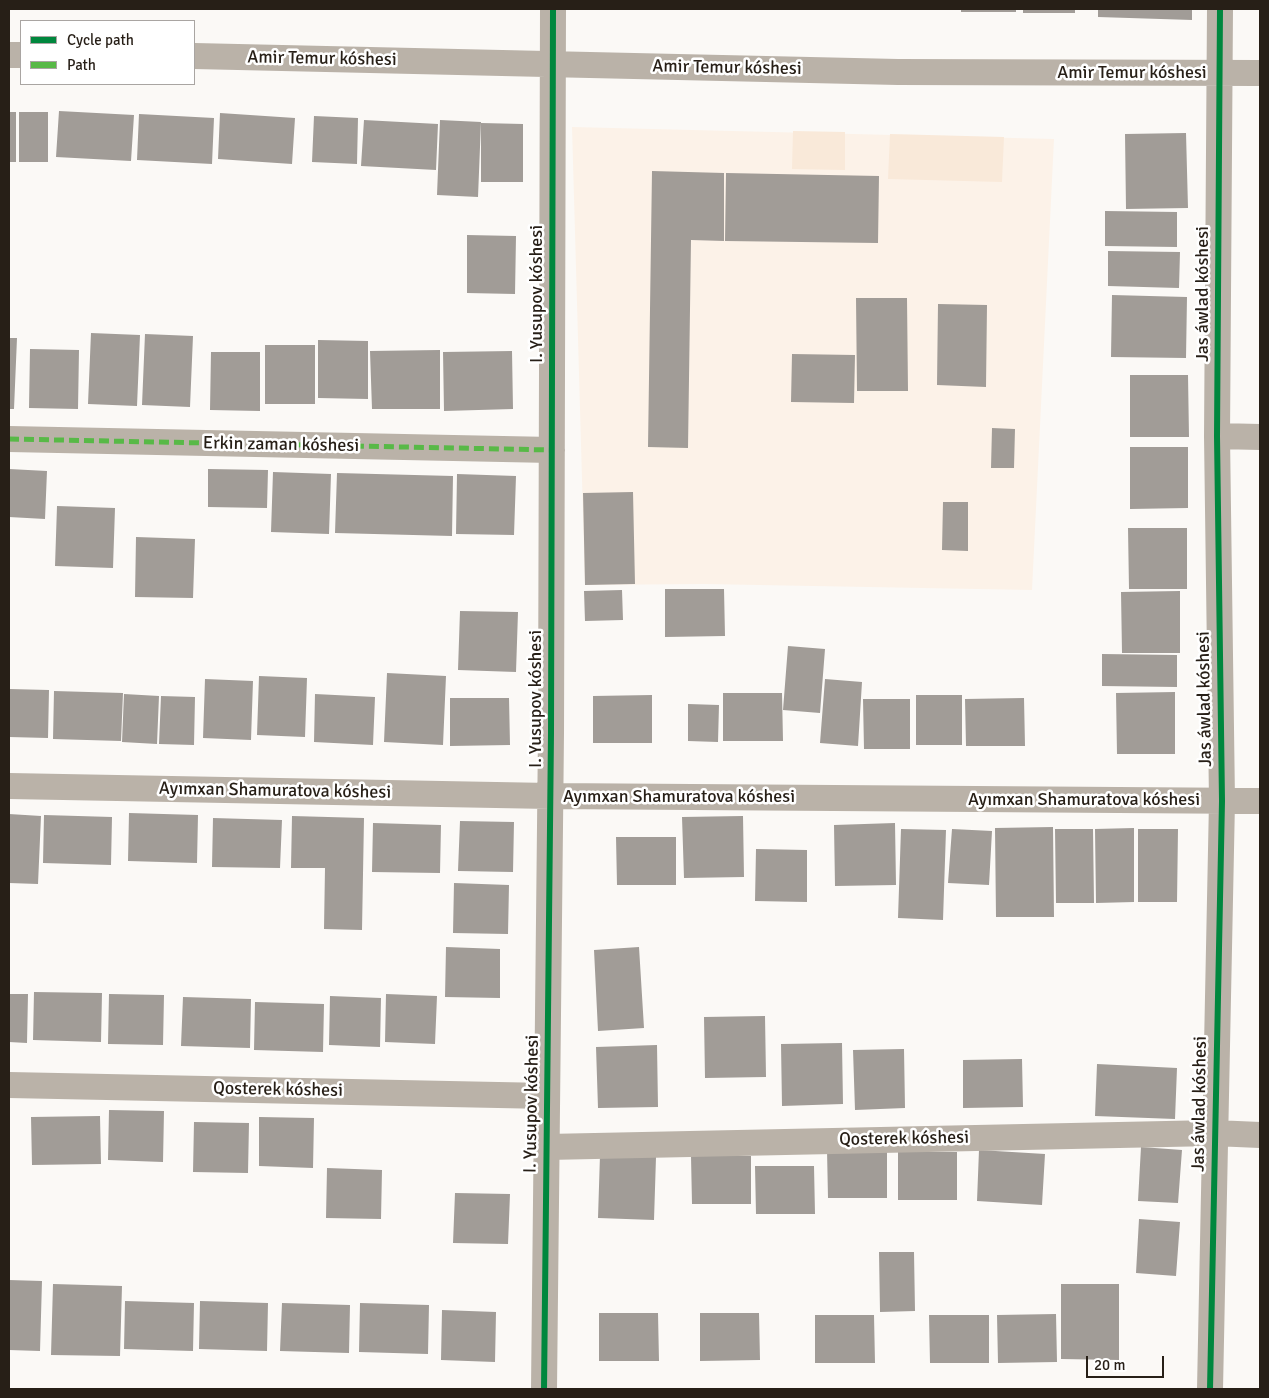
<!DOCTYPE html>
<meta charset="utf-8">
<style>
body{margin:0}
#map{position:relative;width:1269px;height:1398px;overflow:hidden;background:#fbf9f6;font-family:Signika,sans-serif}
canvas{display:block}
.frame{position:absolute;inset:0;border:10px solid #271f17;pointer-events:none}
.legend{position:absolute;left:20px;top:20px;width:175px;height:65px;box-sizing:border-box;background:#fff;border:1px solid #a9a5a2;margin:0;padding:6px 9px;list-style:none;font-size:15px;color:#271f17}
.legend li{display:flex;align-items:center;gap:10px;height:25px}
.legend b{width:25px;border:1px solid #a9a5a2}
.scale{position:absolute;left:1086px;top:1356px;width:78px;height:22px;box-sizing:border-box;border:2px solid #271f17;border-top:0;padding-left:6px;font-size:15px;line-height:18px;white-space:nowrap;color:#271f17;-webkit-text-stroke:4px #fff;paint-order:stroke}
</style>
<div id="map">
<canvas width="1269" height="1398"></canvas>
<div class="frame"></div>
<ul class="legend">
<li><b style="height:6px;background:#00873e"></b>Cycle path</li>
<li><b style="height:6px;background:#58b947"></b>Path</li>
</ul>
<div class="scale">20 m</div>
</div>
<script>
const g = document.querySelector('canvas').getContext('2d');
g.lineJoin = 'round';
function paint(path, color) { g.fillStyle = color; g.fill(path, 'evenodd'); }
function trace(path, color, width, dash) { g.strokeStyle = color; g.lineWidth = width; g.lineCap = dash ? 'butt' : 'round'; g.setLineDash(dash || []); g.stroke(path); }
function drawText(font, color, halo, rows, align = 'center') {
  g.font = font + ' Signika,sans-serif'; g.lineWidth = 5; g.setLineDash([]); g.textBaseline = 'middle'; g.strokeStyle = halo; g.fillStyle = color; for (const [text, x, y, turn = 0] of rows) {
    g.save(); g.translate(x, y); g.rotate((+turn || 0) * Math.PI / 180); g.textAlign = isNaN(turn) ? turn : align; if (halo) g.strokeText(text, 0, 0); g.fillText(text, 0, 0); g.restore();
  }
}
const built = new Path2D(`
 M572,127L1054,139L1032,590L704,584L585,585Z`);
const green = new Path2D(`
 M793,131L845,132V170L792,169Z
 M890,134L1004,137L1002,182L888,179Z`);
const building = new Path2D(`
 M961,9H1016V12H961Z
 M1023,9H1075V13H1023Z
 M1098,9H1192V20L1098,17Z
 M59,111L134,115L131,161L56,157Z
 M9,112H16V162H9Z
 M19,112H48V162H19Z
 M220,113L295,118L292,164L218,159Z
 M139,114L214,118L212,164L137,160Z
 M314,116L358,118L357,164L312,162Z
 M364,120L438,124L436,170L361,166Z
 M440,120L481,122L478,197L437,195Z
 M481,123L523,124V182H481Z
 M1186,133L1188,208L1126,209L1125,134Z
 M652,171L724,173V241L691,240L688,448L648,447Z
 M726,173L879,176L878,243L725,241Z
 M1105,211L1177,212V247L1105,246Z
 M467,235L516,236L515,294L467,293Z
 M1108,251L1180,252L1179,288L1108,286Z
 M1112,295L1187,297L1186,358L1111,357Z
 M856,298H907L908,391H857Z
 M938,304L987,305L986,387L937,385Z
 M91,333L140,335L137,406L88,404Z
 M145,334L193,336L190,407L142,405Z
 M9,338H17L14,409H9Z
 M318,340L368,341V399L318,398Z
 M265,345H315V404H265Z
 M30,349L79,350L78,409L29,408Z
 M440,350V409H372L370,351Z
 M512,351L513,409L444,411L443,352Z
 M211,352H260V411L210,410Z
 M792,354L855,355L854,403L791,402Z
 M1130,375H1188L1189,437H1130Z
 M992,428L1015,429L1014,468H991Z
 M1130,447H1188V508L1130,509Z
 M9,469L47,471L45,519L9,517Z
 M208,469L268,470L267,508L208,507Z
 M273,472L331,474L329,534L271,532Z
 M337,473L453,476L452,536L335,533Z
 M457,474L516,476L514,535L456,534Z
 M633,492L635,584L585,585L583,493Z
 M943,502H968V551L942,550Z
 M57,506L115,508L113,568L55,566Z
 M1128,528H1187V589H1129Z
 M136,537L195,539L193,598L135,597Z
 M665,589H724L725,636L665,637Z
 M622,590L623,620L585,621L584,591Z
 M1180,591V653H1122L1121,592Z
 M460,611L518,612L516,672L458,670Z
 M788,646L825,649L820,713L783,710Z
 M1102,654L1177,655V687L1102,686Z
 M387,673L446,676L443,745L384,742Z
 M259,676L307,678L305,737L257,735Z
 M205,679L253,681L251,740L203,738Z
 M825,679L862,682L858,746L820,743Z
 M9,689L49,690L48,738L9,737Z
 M54,691L123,693L121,741L53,739Z
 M1175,692V754H1117L1116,693Z
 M723,693H782L783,741H723Z
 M124,694L159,696L157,744L122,742Z
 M315,694L375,697L373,745L314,742Z
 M652,695V743H593V696Z
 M916,695H962V745H916Z
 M161,696L195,697L194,745L159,744Z
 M450,698H509L510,745L450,746Z
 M1024,698L1025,746H966L965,699Z
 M863,699H910V749H864Z
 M688,704L719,705L718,742L688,741Z
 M129,813L198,815L197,863L128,861Z
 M9,814L41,816L38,884L9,883Z
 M44,815L112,817L111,865L43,863Z
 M292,816L364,818L362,930L324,929L325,868H291Z
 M743,816L744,877L684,878L682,817Z
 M213,818L282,820L280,868L212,867Z
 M460,821L514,822L513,872L458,871Z
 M373,823L441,825L440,873L372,872Z
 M895,823L896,885L835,886L834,825Z
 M1053,827L1054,917H996L995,828Z
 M1134,828V902L1096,903L1095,829Z
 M901,829L946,830L943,920L898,918Z
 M952,829L992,831L989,885L948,883Z
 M1055,829H1093L1094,903H1056Z
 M1138,829H1178L1177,902H1138Z
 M616,837H676V885H617Z
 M756,849L807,850V902L755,901Z
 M454,883L509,885L508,934L453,933Z
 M446,947L500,949V998L445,997Z
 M639,947L644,1028L598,1031L594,950Z
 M34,992L102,993L101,1042L33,1040Z
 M9,994H28L27,1043L9,1042Z
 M109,994L164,995L163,1045L108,1044Z
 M386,994L437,996L435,1044L385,1042Z
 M330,996L381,998L380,1047L329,1045Z
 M183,997L251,999L250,1048L181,1046Z
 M255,1002L324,1004L323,1052L254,1050Z
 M765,1016L766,1077L705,1078L704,1017Z
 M842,1043L843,1104L782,1106L781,1044Z
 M657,1045L658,1107L598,1108L596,1047Z
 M904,1049L905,1108L855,1110L853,1050Z
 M1022,1059L1023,1107L963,1108V1060Z
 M1097,1064L1177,1068L1175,1119L1095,1116Z
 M109,1110L164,1111L163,1162L108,1160Z
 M100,1116L101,1164L32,1165L31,1117Z
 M259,1117L314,1118L313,1168L259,1166Z
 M194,1122L249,1123L248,1173L193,1172Z
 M1141,1147L1182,1150L1178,1203L1138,1201Z
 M827,1150H887V1198H828Z
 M979,1150L1045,1154L1042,1205L977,1201Z
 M898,1152H957V1200H898Z
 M600,1155L656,1157L654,1220L598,1218Z
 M691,1156H751V1204H692Z
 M755,1166H814L815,1214H756Z
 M327,1168L382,1170L381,1219L326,1218Z
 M455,1193L510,1194L508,1244L453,1243Z
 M1139,1219L1180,1222L1176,1276L1136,1273Z
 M879,1252H914L915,1311L880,1312Z
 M9,1280L42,1281L40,1351L9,1350Z
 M53,1284L122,1286L120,1356L51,1355Z
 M1061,1284H1119V1360L1061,1359Z
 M125,1301L194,1303L193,1351L124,1349Z
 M200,1301L268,1303L267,1351L199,1349Z
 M282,1303L350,1305L349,1353L280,1351Z
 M360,1303L429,1305L428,1354L359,1352Z
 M442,1310L496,1312L495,1362L441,1360Z
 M599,1313H658L659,1361H599Z
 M700,1313H759L760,1360L700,1361Z
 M1056,1314L1057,1362L998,1363L997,1315Z
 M815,1315H874L875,1363H815Z
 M929,1315H989V1363H930Z`);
const minor = new Path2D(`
 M9,55H21
 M194,56L898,72L1260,73
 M1217,436L1260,437
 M9,439L552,450
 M9,786L550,796L1260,801
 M9,1085L547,1096
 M547,1147L1214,1133L1260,1135
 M544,1389L551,733L553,9
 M1210,1389L1222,801L1217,436L1220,9`);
const quiet = new Path2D(`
 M9,439L552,450`);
const cycleway = new Path2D(`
 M544,1389L551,733L553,9
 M1210,1389L1222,801L1217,436L1220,9`);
const streetNames = [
 ["Amir Temur kóshesi",322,59,1],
 ["Amir Temur kóshesi",727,68,1],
 ["Amir Temur kóshesi",1132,73],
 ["I. Yusupov kóshesi",537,294,-90],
 ["Jas áwlad kóshesi",1203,294,-90],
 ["Erkin zaman kóshesi",281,445,1],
 ["I. Yusupov kóshesi",536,699,-90],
 ["Jas áwlad kóshesi",1205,699,-91],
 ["Ayımxan Shamuratova kóshesi",275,791,1],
 ["Ayımxan Shamuratova kóshesi",679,797],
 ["Ayımxan Shamuratova kóshesi",1084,800],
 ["Qosterek kóshesi",278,1090,1],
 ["I. Yusupov kóshesi",532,1104,-89],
 ["Jas áwlad kóshesi",1200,1104,-89],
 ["Qosterek kóshesi",904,1139,-1]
];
paint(built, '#fcf2e8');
paint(green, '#f9e9d9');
paint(building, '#a19c97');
trace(minor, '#bab2a8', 26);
trace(quiet, '#58b947', 5, [10, 5]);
trace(cycleway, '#00873e', 6);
drawText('18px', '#271f17', '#fff', streetNames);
</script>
